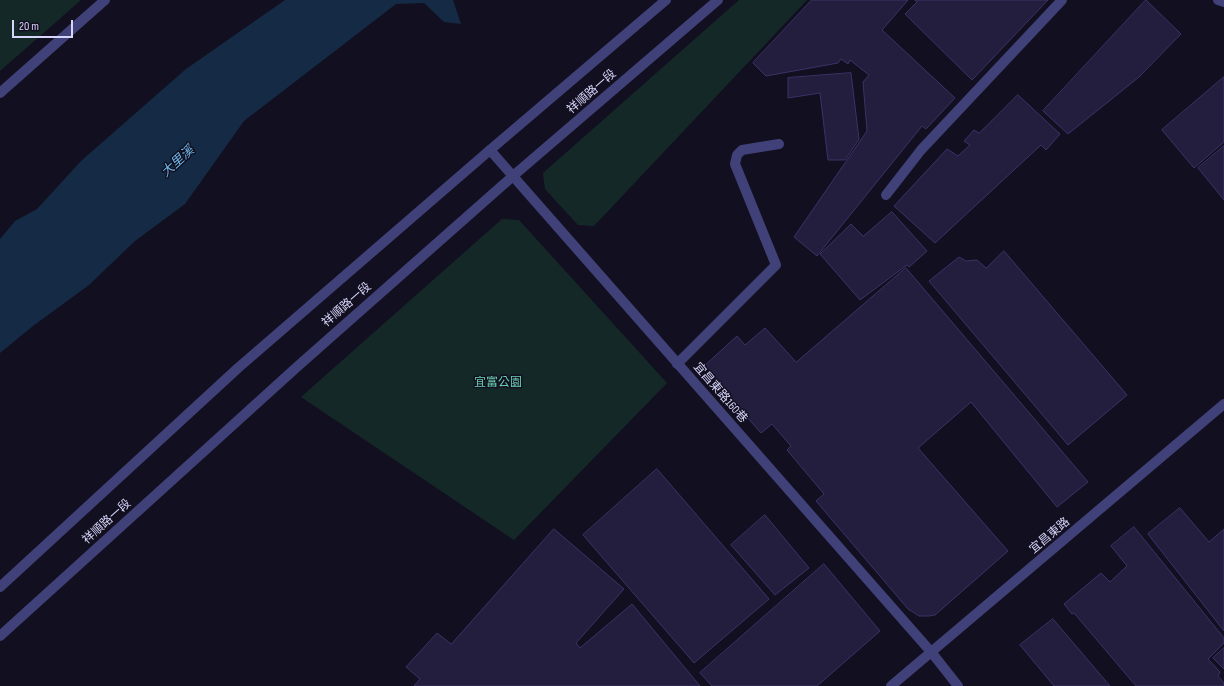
<!DOCTYPE html>
<meta charset="utf-8">
<style>
body{margin:0}
#map{position:relative;width:1224px;height:686px;overflow:hidden;background:#121020;font-family:"Sofia Sans Condensed",sans-serif}
canvas{display:block}
.scale{position:absolute;left:12px;top:20px;width:61px;height:18px;box-sizing:border-box;border:2px solid #d6d4f9;border-top:0;padding-left:5px;font-size:12px;line-height:14px;white-space:nowrap;color:#d6d4f9;-webkit-text-stroke:3px #121020;paint-order:stroke}
</style>
<div id="map">
<canvas width="1224" height="686"></canvas>
<div class="scale">20 m</div>
</div>
<script>
const g = document.querySelector('canvas').getContext('2d');
g.lineJoin = 'round';
function paint(path, color) { g.fillStyle = color; g.fill(path, 'evenodd'); }
function trace(path, color, width, dash) { g.strokeStyle = color; g.lineWidth = width; g.lineCap = dash ? 'butt' : 'round'; g.setLineDash(dash || []); g.stroke(path); }
function drawText(font, color, halo, rows, align = 'center') {
  g.font = font + ' "Sofia Sans Condensed","Noto Sans TC",sans-serif'; g.lineWidth = 3; g.setLineDash([]); g.textBaseline = 'middle'; g.strokeStyle = halo; g.fillStyle = color; for (const [text, x, y, turn = 0] of rows) {
    g.save(); g.translate(x, y); g.rotate((+turn || 0) * Math.PI / 180); g.textAlign = isNaN(turn) ? turn : align; if (halo) g.strokeText(text, 0, 0); g.fillText(text, 0, 0); g.restore();
  }
}
const green = new Path2D(`
 M0,0H81L0,71Z
 M739,0H807L594,226L578,225L545,189L543,173Z
 M502,219L519,220L667,383L514,540L301,397Z`);
const water = new Path2D(`
 M285,0H453L461,24L444,22L424,3L396,4L244,121L185,204L135,241L89,285L33,326L0,353V239L15,221L37,209L81,161L186,69Z`);
const building = new Path2D(`
 M812,0H908L882,30L955,98L926,129L922,126L817,256L794,237L867,131L863,82L869,75L850,60L848,64L841,59L838,63L766,76L753,63Z
 M915,0H1048L972,80L905,14L917,2Z
 M1146,0L1181,34L1139,77L1068,134L1043,111Z
 M851,73L859,139L845,160H828L820,93L788,98V78Z
 M1224,77V142L1194,168L1162,130Z
 M1018,95L1060,134L1046,150L1041,145L935,243L894,206L947,149L958,156L970,145L964,141L974,130L979,133Z
 M1224,146V200L1198,168Z
 M892,212L927,251L909,267L907,265L860,300L820,254L851,224L863,236Z
 M1004,251L1127,395L1068,445L929,281L959,257L966,261L977,260L986,268Z
 M906,268L1088,482L1057,507L971,402L918,448L1008,551L935,615L929,616H919L908,609L816,501L824,494L787,450L791,446L772,424L761,433L703,367L737,336L745,345L765,328L796,362Z
 M657,469L769,599L694,663L583,535Z
 M1180,508L1209,542L1224,529V631L1148,534Z
 M765,515L809,568L775,595L731,545Z
 M1134,527L1224,638V643L1208,659L1220,672L1218,676L1224,683V686H1136L1074,613L1072,614L1064,604L1101,573L1110,582L1127,566L1111,546Z
 M554,529L624,589L576,643L580,648L632,604L700,686H414L420,679L406,667L437,633L451,644Z
 M824,564L880,631L817,686H712L700,673Z
 M1053,619L1110,686H1054L1020,645Z
 M1224,648V669L1213,658Z`);
const service = new Path2D(`
 M886,195L921,150L1062,0
 M677,364L776,265L735,164L737,155L742,150L779,144`);
const minor = new Path2D(`
 M1218,0L1224,2
 M0,93L105,0
 M490,150L932,653L958,686
 M891,686L1224,404`);
const tertiary = new Path2D(`
 M0,587L238,368L490,150L666,0
 M0,636L298,366L513,176L718,0`);
const streetNames = [
 ["祥順路一段",592,92,-41],
 ["祥順路一段",347,305,-41],
 ["宜昌東路160巷",720,393,49],
 ["祥順路一段",107,522,-42],
 ["宜昌東路",1050,536,-40]
];
const parkNames = [
 ["宜富公園",498,383]
];
const waterNames = [
 ["大里溪",178,162,-42]
];
paint(green, '#142927');
paint(water, '#152a44');
paint(building, '#231e3e');
trace(building, '#3b3367', 1);
trace(service, '#414179', 10);
trace(minor, '#414179', 10);
trace(tertiary, '#414179', 10);
drawText('12px', '#d6d4f9', '#121020', streetNames);
drawText('12px', '#69d0b1', '#121020', parkNames);
drawText('italic 13px', '#6fb9ec', '#121020', waterNames);
</script>
